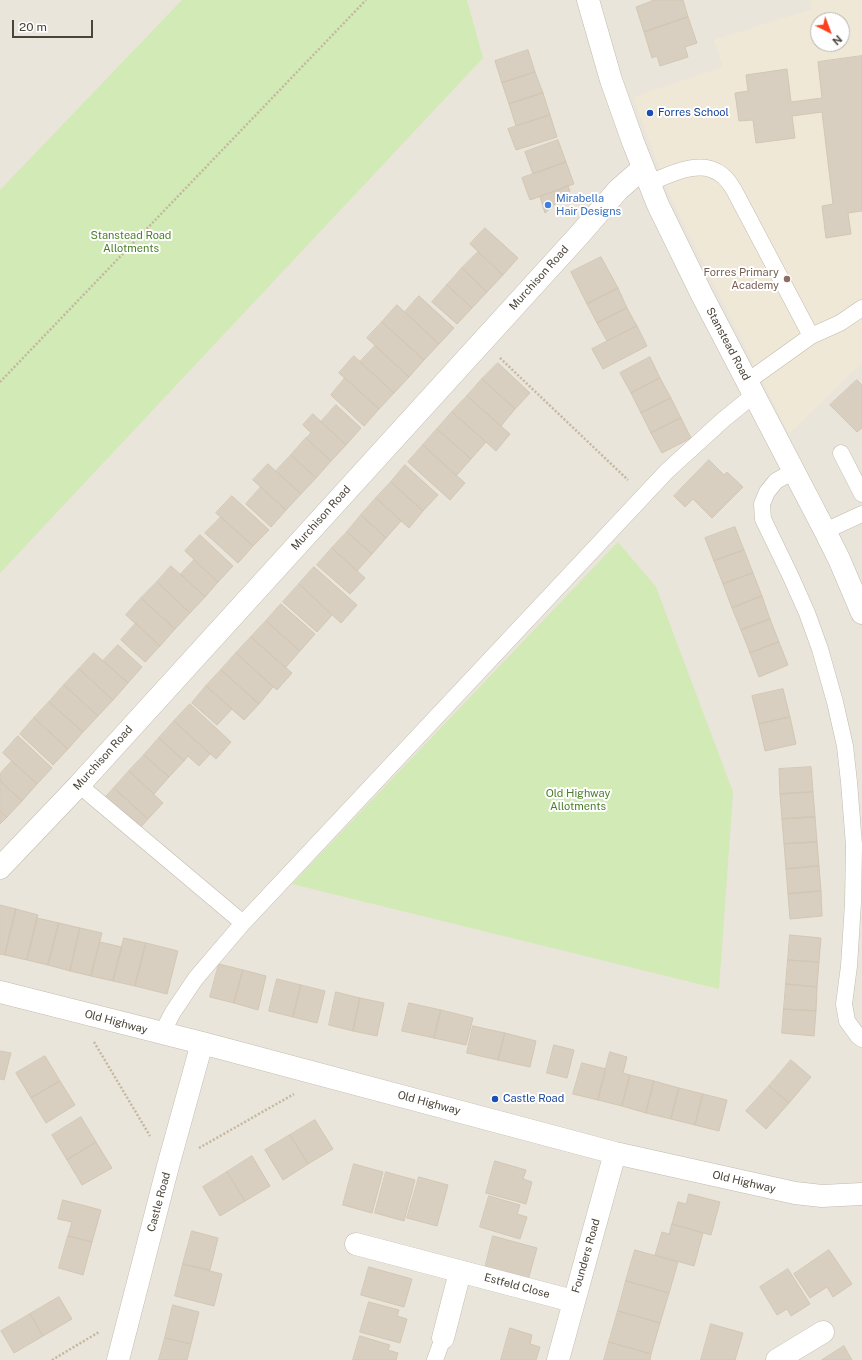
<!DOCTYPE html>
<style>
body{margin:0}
#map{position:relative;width:862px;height:1360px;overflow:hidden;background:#f6f3ec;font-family:"Public Sans",sans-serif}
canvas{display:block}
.north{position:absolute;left:810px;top:12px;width:40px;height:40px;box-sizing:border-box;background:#fff;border:1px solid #b7b4b0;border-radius:50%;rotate:138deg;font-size:11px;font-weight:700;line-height:16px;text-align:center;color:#4b4439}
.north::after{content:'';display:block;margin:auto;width:14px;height:18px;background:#fc3f1d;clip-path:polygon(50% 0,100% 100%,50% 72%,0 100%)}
.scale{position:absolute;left:12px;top:20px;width:81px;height:18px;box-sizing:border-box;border:2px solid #4b4439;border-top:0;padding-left:5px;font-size:12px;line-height:14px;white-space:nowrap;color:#4b4439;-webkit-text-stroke:3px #fff;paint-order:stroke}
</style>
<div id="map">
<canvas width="862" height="1360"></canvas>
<div class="north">N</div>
<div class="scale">20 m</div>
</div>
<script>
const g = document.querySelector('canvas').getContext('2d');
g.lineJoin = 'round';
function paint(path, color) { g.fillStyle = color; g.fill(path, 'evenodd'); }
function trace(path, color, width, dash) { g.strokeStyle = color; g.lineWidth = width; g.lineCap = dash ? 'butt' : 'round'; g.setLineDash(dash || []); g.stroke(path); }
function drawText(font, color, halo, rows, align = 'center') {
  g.font = font + ' "Public Sans",sans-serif'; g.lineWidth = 4; g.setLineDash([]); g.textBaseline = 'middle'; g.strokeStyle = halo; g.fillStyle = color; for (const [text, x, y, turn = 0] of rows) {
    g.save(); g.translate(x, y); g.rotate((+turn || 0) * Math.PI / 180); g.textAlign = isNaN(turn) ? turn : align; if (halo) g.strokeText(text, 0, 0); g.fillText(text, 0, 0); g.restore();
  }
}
const residential = new Path2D(`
 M0,0H862V1360H0ZM818,20H842V44H818Z`);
const education = new Path2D(`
 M810,0H862V363L789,434L669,194L633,97L723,67L714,40L812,9ZM818,20H842V44H818Z`);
const green = new Path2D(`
 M182,0H467L483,58L0,573V190Z
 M618,542L656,587L733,792L719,989L292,884Z`);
const building = new Path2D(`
 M652,0H683L688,17L644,32L636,7L652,1Z
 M688,17L697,43L685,47L688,57L660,66L657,56L652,58L644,32Z
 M528,50L535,72L502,83L495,61Z
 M862,56V211L848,213L851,234L826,238L822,206L833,204L822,112L792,116L795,138L756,143L753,120L739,121L735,93L748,91L746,75L787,69L791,102L822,98L818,62Z
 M535,72L543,93L509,104L502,83Z
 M543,93L550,115L516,126L509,104Z
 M550,115L557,137L516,150L508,129Z
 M558,140L566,162L533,174L525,152Z
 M566,162L574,184L530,200L522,178Z
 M568,186L570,191L545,213L540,197Z
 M485,228L518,258L503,275L470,244Z
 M478,252L503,275L487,292L462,268Z
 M601,257L618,288L587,304L571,272Z
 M462,268L487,292L472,308L447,285Z
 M447,285L472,308L457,324L432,302Z
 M618,288L627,308L597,323L587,304Z
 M419,296L454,328L439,344L405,312Z
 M397,305L439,344L424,360L382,322Z
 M627,308L637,326L607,341L597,323Z
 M382,322L424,360L409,377L367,338Z
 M637,326L647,346L603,369L592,349Z
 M375,346L409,377L394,393L360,362Z
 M354,356L394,393L379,409L339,373Z
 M650,357L660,378L631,393L620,373Z
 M498,363L530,393L515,409L482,379Z
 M345,378L379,409L364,426L331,395Z
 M660,378L671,398L641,413L631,393Z
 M482,379L515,409L501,426L467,396Z
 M857,380L862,385V428L857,432L830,405Z
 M467,396L510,434L496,451L452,412Z
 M671,398L681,418L651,433L641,413Z
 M336,405L361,428L346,445L321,422Z
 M452,412L486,442L471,459L437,429Z
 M313,414L346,445L331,461L306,438L311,433L303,425Z
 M681,418L691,438L662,453L651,433Z
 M437,429L471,459L456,476L423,445Z
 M306,438L331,461L316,478L291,455Z
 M423,445L465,483L450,500L408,462Z
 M291,455L316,478L301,494L276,471Z
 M709,460L724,475L727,472L743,487L712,518L693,499L685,507L674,496Z
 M268,464L301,494L286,510L253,480Z
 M405,465L438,495L423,511L391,482Z
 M391,482L423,511L409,528L376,498Z
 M261,487L286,510L271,527L246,504Z
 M232,496L269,530L253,546L216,513Z
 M376,498L401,521L386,538L361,515Z
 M361,515L386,538L372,554L347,532Z
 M221,517L253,546L238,563L205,533Z
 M735,527L744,550L714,561L705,538Z
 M347,532L372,554L357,571L332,548Z
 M200,535L233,566L218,582L185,551Z
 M332,548L365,578L350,594L317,565Z
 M744,550L753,573L723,584L714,561Z
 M194,560L218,582L205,597L181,574Z
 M171,566L205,597L190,613L157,582Z
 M314,567L357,605L341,623L299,584Z
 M753,573L762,596L732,608L723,584Z
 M157,582L190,613L175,629L141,598Z
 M299,584L332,615L317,632L283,602Z
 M762,596L770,619L741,630L732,608Z
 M141,598L175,629L160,646L126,615Z
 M281,604L315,634L300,651L266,621Z
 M770,619L779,642L750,653L741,630Z
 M266,621L300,651L285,668L251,637Z
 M136,623L160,646L145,662L121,640Z
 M251,637L292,673L277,690L236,653Z
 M779,642L788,665L759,677L750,653Z
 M118,645L142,667L128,683L103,661Z
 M94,653L128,683L113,700L79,669Z
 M236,653L273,687L259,704L221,670Z
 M79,669L113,700L98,716L64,685Z
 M221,670L259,704L244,720L206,686Z
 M64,685L98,716L83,732L49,702Z
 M206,686L232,709L217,725L192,703Z
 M783,689L790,717L759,724L752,696Z
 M49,702L83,732L68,749L34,718Z
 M190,704L231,742L216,759L174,721Z
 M790,717L796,744L765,751L759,724Z
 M34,718L68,749L53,765L20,734Z
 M174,721L210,754L199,766L188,756L184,761L159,738Z
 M18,736L52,768L37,784L3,753Z
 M159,738L184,761L169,777L144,755Z
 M144,755L169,777L154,794L129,771Z
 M12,761L37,784L22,801L0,781V774Z
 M811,767L813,792L780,794L779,769Z
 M129,771L163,803L148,819L114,788Z
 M0,781L22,801L7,817L0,811Z
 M114,788L148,819L133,836L98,805Z
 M813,792L815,817L782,819L780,794Z
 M0,811L7,817L0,824Z
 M815,817L817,842L784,844L782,819Z
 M817,842L819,866L786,869L784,844Z
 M819,866L821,891L788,894L786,869Z
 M821,891L822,916L790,919L788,894Z
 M0,905L16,909L5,955L0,954Z
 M16,909L38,915L27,960L5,955Z
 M37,918L59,923L48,965L27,960Z
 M59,923L80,928L70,971L48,965Z
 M80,928L102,933L91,976L70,971Z
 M790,935L821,938L819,962L788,960Z
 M124,938L146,943L135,986L113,981Z
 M100,942L122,947L113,981L91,976Z
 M146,943L178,951L167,994L135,986Z
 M788,960L819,962L817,987L786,984Z
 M219,964L243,970L234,1003L210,997Z
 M243,970L266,976L258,1010L234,1003Z
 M277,979L301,985L293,1017L269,1011Z
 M786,984L817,987L816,1011L784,1009Z
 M301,985L325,991L317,1023L293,1017Z
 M336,992L360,998L353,1031L329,1025Z
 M360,998L384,1003L377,1036L353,1031Z
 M409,1003L441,1010L434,1038L402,1031Z
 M784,1009L816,1011L814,1036L782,1033Z
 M441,1010L473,1018L466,1045L434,1038Z
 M473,1026L505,1033L498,1060L467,1053Z
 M505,1033L536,1041L530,1067L498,1060Z
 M554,1045L574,1050L567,1078L547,1073Z
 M0,1051L11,1053L4,1080L0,1079Z
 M610,1052L627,1057L623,1073L630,1075L622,1106L598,1100Z
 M45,1056L60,1081L31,1098L16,1073Z
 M791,1060L811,1077L789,1103L769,1086Z
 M582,1063L606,1069L598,1100L573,1094Z
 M630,1075L654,1081L646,1113L622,1106Z
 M60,1081L75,1105L46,1123L31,1098Z
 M654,1081L679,1088L671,1119L646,1113Z
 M769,1086L789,1103L766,1129L746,1111Z
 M679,1088L703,1094L695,1125L671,1119Z
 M703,1094L727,1100L719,1131L695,1125Z
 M81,1117L96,1142L67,1160L52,1135Z
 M315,1120L333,1149L308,1164L290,1135Z
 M290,1135L308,1164L283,1180L265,1150Z
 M96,1142L112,1168L82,1185L67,1160Z
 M252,1156L270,1186L245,1201L227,1172Z
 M495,1161L526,1170L523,1179L532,1182L526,1204L486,1193Z
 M354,1164L383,1172L372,1213L343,1205Z
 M227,1172L245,1201L220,1216L203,1187Z
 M386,1172L415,1180L404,1221L375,1213Z
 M419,1177L448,1185L437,1226L407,1218Z
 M689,1194L720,1202L711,1235L672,1224L678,1202L686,1204Z
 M489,1196L520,1205L517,1214L527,1217L520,1239L480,1227Z
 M63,1200L101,1210L92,1242L68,1236L72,1222L58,1219Z
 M672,1224L703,1233L694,1266L655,1255L662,1232L669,1234Z
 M192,1231L218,1238L210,1270L183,1264Z
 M68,1236L92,1242L83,1275L59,1268Z
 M493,1236L537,1248L528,1280L485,1268Z
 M635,1250L678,1262L669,1293L626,1281Z
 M829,1250L852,1284L833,1297L827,1287L810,1298L794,1274Z
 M183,1264L222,1274L214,1306L175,1296Z
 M369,1267L412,1279L404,1307L361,1295Z
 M788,1269L810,1304L791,1316L787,1309L777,1315L760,1287Z
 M626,1281L669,1293L660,1323L618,1311Z
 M59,1297L72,1319L43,1336L30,1314Z
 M369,1302L399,1310L397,1316L407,1319L400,1343L360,1332Z
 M173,1305L199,1312L191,1344L165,1338Z
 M618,1311L660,1323L651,1354L609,1342Z
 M30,1314L43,1336L14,1353L1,1331Z
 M711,1324L743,1333L735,1360H701Z
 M510,1328L532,1335L530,1344L540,1347L536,1360H501Z
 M360,1336L390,1345L388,1350L398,1353L396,1360H353Z
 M165,1338L191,1344L187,1360H159Z
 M609,1342L651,1354L650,1360H604Z
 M844,1346L852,1360H822Z`);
const path = new Path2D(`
 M500,358L628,480
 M0,382L366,0
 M94,1042L150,1136
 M199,1148L294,1094
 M52,1360L99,1332`);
const service = new Path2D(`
 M649,183C671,174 701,158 722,175C727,179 731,185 734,190L811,336
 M748,381L811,336L840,323L862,308
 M841,453L862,494
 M794,471L776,481L767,492L762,504L763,519L791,577L807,613L820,649L835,702L845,746L849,782L854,845L853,903L849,966L844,1004L847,1021L858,1036L862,1039
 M825,531L862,514
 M79,785L243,923
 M162,1033L173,1012L196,978L243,923L667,471L723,420L755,394
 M435,1360L443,1338`);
const minor = new Path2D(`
 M0,868L79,785L581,233L618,190L643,168
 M0,992L202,1043L615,1153L795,1193L822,1196L862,1194
 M356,1244L573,1301
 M443,1338L460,1272
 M118,1360L168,1166L202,1043
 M558,1360L615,1153
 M777,1360L823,1332`);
const tertiary = new Path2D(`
 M588,0L611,80L633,142L658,205L702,295L825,531L839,559L862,613`);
const markers = [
 [650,113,4,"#1a4fb4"],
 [548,205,4,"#3f7fe0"],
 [787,279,4,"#8d6e63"],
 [495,1099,4,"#1a4fb4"]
];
const transitNames = [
 ["Forres School",658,113],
 ["Castle Road",503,1099]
];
const shopNames = [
 ["Mirabella",556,199],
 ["Hair Designs",556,212]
];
const parkNames = [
 ["Stanstead Road",131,236],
 ["Allotments",131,249],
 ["Old Highway",578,794],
 ["Allotments",578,807]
];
const educationNames = [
 ["Forres Primary",779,273],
 ["Academy",779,286]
];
const streetNames = [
 ["Murchison Road",539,278,-48],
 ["Stanstead Road",728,344,62],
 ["Murchison Road",321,518,-48],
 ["Murchison Road",103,758,-48],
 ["Old Highway",116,1022,15],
 ["Old Highway",429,1103,15],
 ["Old Highway",744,1182,13],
 ["Castle Road",159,1202,-75],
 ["Founders Road",586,1256,-74],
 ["Estfeld Close",517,1286,15]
];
paint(residential, '#eae5da');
paint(education, '#efe8d6');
paint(green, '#d2eab5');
paint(building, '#d8cfc1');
trace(building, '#d3c7b4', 1);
trace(service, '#c2bbae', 17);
trace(minor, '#c2bbae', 23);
trace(tertiary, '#c2bbae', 23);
trace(path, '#c4b79f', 2.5, [2, 2]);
trace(service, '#fff', 16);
trace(minor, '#fff', 22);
trace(tertiary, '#fff', 22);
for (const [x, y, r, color] of markers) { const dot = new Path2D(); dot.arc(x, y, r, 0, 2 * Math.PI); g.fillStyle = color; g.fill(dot); trace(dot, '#fff', 1.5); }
drawText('11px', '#164399', '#fff', transitNames, 'left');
drawText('11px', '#366cbe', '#fff', shopNames, 'left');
drawText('11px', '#4a7f2a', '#fff', parkNames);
drawText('11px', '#785e54', '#fff', educationNames, 'right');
drawText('11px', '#4b4439', '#fff', streetNames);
</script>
